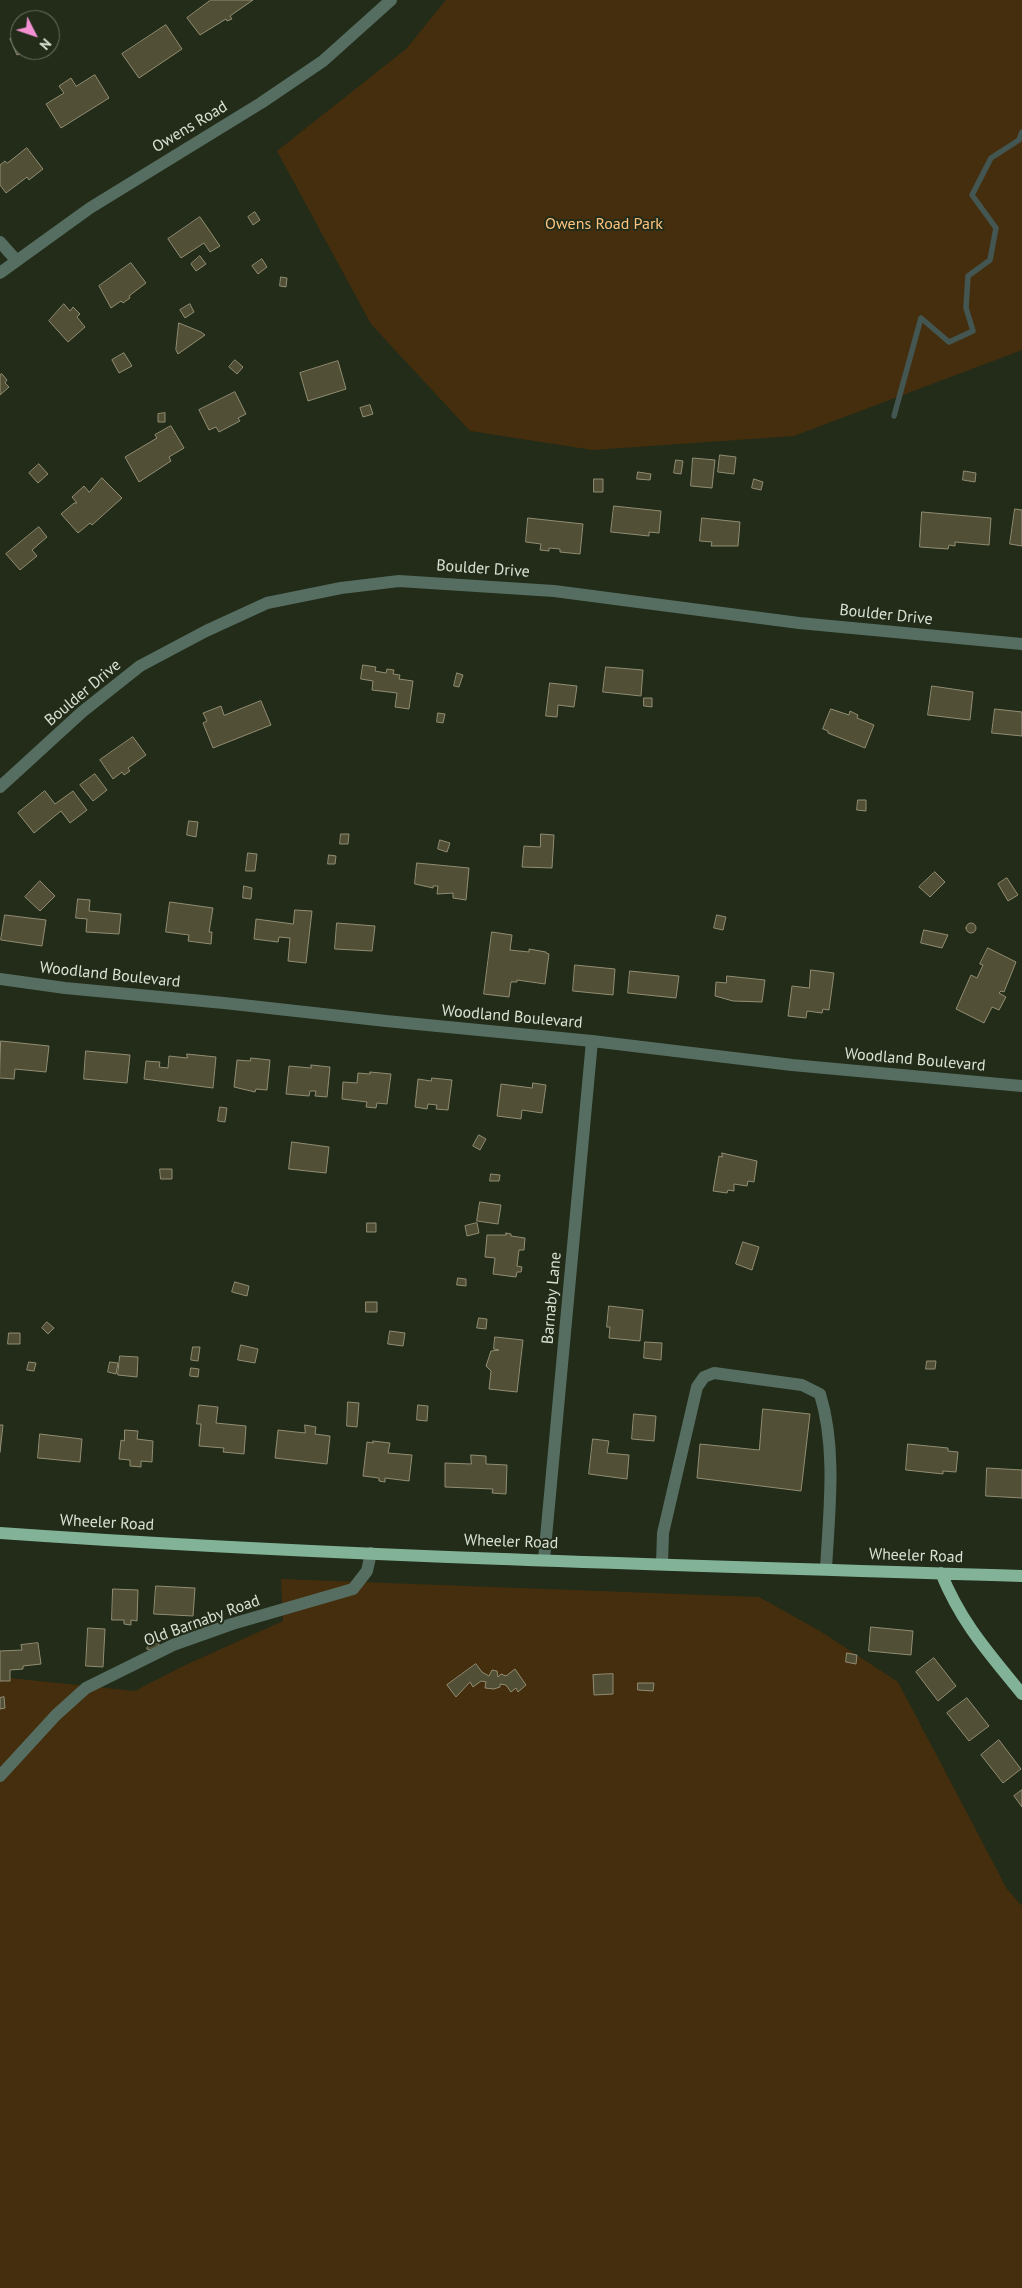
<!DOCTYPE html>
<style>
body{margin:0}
#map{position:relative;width:1022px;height:2288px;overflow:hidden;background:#222c18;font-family:"PT Sans",sans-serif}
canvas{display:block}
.north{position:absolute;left:10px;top:10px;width:50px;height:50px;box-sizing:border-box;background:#222c18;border:1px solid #6c7463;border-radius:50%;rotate:131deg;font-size:14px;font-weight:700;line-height:20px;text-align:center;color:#dae1d4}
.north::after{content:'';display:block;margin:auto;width:18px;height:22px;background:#f491d3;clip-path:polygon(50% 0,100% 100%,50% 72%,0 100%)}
</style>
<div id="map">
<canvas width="1022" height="2288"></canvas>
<div class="north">N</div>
</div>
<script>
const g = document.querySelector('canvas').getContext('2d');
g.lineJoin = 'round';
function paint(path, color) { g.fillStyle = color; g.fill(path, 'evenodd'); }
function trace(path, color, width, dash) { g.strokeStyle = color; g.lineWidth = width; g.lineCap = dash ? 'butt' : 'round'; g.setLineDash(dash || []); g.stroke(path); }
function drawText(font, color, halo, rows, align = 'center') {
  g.font = font + ' "PT Sans",sans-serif'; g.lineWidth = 4; g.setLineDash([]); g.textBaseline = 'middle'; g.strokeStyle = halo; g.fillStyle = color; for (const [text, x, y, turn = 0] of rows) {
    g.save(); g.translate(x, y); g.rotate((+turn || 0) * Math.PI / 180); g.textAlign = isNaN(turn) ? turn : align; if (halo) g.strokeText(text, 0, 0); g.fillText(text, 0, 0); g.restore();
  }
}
const green = new Path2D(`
 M446,0H1022V350L794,436L593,450L470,431L371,324L277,151L406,49Z
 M281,1579L759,1597L820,1631L898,1682L1007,1889L1022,1906V2288H0V1677L135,1691L181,1667L283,1621Z`);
const stream = new Path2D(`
 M894,416L921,318L949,342L973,331L966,308L968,276L990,260L996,228L972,195L991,158L1019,140L1022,132`);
const building = new Path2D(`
 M211,0H253L230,16L232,19L227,21L226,19L200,35L187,18Z
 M166,25L182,49L139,78L122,54Z
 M19,35L20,50L27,51L17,55L10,39Z
 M95,75L109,98L61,128L46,104L64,93L59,86L71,78L76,86Z
 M27,148L43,169L29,180L27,177L6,193L0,185V165L5,161L7,163Z
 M255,212L260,220L253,225L248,217Z
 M200,217L220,246L210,252L204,243L181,258L168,239Z
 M200,256L206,264L196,271L191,264Z
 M262,259L267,267L258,274L252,266Z
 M131,263L146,283L129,296L130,298L123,303L121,301L111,308L99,286Z
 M281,277L287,278L286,287L280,286Z
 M64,304L70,311L73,307L80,314L77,317L85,327L68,342L49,321Z
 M190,304L194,312L185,318L180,310Z
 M179,323L201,332L205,335L178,354L176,350Z
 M124,353L132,366L119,373L112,360Z
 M235,360L243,367L237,374L229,367Z
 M338,361L346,389L308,401L300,373Z
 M2,374L7,380L5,383L9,387L0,395V375Z
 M235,392L246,414L238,418L240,421L219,432L216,427L209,430L199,410Z
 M370,405L373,414L363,417L360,408Z
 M165,413V422H158V414Z
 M171,426L184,448L169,457L171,461L139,482L125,457L157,438L155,435Z
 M720,455L736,457L734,474L718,472Z
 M693,458L715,460L712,488L691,486Z
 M676,460L683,461L681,474L674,473Z
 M39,464L48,474L38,483L29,473Z
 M964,471L976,473L975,482L963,480Z
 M638,472L651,474L650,480L637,479Z
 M102,478L122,498L92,525L90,523L78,533L61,514L74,503H77L72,497L84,486L89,492Z
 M594,479H603V492H594Z
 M754,479L763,482L761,490L752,488Z
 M614,506L661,511L659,533L649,532V536L611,532Z
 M1015,509L1022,510V546L1010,544Z
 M922,512L991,518L989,545L955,542V546L949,545L948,549L920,547Z
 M528,518L583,524L580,554L560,552V549L549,548V551L540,550L541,544L526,542Z
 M702,518L740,522L738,546H711L712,542L700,541Z
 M39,527L47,537L32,550L37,556L20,570L6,554Z
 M363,665L376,667L375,671L386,673L387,669L394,670L393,674L400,675L399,679L413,681L409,709L395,707L397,693L372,690L373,681L361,679Z
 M606,667L643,670L641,696L603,692Z
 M457,673L463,675L459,687L454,686Z
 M550,683L577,686L574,707L558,705L557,717L546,716Z
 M932,686L973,692L970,720L928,715Z
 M644,698H652V707L644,706Z
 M261,701L271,725L213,748L203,723L207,721L203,713L221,706L224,715Z
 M831,709L849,715L850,711L858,715L857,718L874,725L865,748L828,733V731L823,729Z
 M995,709L1022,712V736L992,733Z
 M438,713L445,714L443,723L437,722Z
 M133,737L146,755L128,768L130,771L124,775L122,772L113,779L100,760Z
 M95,774L107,790L93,801L80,785Z
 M45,791L55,804L73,791L87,810L70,823L61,811L34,833L18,813Z
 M858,800H866V811L857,810Z
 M189,821L198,822L196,837L187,835Z
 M341,834H349L348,844H340Z
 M541,834L554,835L552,868L522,867L524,846L540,847Z
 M440,840L450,843L447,852L438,849Z
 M248,853L257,854L255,871H246Z
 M329,855L336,856L335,864H328Z
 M417,863L469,868L466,900L453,898V893L437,894L438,886H433V888L415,884Z
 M935,872L945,882L930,897L919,887Z
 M1007,878L1018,895L1008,901L998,884Z
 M40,881L55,896L40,911L25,897Z
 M244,886L252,888L251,899L243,898Z
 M78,899L90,900L89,911L121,914L119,934L86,932L87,919L76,918Z
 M170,902L213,908L209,932H212L211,944L188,941L189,935L166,932Z
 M295,910L312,911L306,963L288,961L290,938L279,937L278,942L254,939L256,919L293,924Z
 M5,915L46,920L42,946L1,940Z
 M717,915L726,917L723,930L714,928Z
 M337,923L375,926L372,951L335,949Z
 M966 928a5 5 0 1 1 10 0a5 5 0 1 1-10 0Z
 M924,930L948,935L942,948L921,943Z
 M492,932L512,935L510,950L529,952V949L546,952V953L549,954L545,984L517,980V982H511L509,997L484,994Z
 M988,948L1016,962L1004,992L1001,991L999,993L1006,997L999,1010L992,1007L984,1023L956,1009L971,975L977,978L983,965L980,964Z
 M575,965L615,969L613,995L573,991Z
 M811,970L834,973L829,1010L823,1009L822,1013L807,1011L806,1018L788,1016L792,986L809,988Z
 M630,971L679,976L676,998L628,993Z
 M727,976L765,980L762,1002L733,1001L715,996L716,982L726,983Z
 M1,1041L49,1046L46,1072L15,1069L14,1079L0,1078Z
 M86,1051L130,1055L127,1083L84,1079Z
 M187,1054L216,1057L213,1088L144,1079L146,1061L160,1062L159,1067L168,1068L169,1056L187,1058Z
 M251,1058L270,1060L267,1090L256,1089L255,1092L234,1087L237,1060L250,1061Z
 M311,1065L330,1067L327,1097L315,1096L316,1091H310L309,1096L286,1094L289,1066L311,1068Z
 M370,1072L391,1074L387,1104L377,1103L376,1108L366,1107L367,1102L342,1099L343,1082L357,1083L358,1073L370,1074Z
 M432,1078L452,1080L448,1110L436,1109L437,1105L428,1104L427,1109L415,1107L418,1079L431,1081Z
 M533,1083L546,1085L542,1113L522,1110L521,1119L497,1116L501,1084L532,1088Z
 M220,1107L227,1108L225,1122L218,1121Z
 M479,1135L486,1139L480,1150L473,1146Z
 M292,1142L329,1147L326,1173L289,1169Z
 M722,1153L757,1161L754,1182L748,1181L747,1186L734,1184V1191L728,1190L727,1193L713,1191L719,1156L722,1157Z
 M160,1169H172V1179H161Z
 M491,1174L500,1175L499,1181H490Z
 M480,1202L501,1205L498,1224L477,1221Z
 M367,1223H376V1232H367Z
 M477,1223L479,1233L467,1236L465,1226Z
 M506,1233L511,1234V1236L525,1238L524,1250H519L517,1266L522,1267L521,1272H517L516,1277L493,1274L495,1258L485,1257L487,1235H506Z
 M743,1242L759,1247L752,1270L736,1264Z
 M458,1278L466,1279V1286L457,1285Z
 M235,1282L249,1286L247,1296L232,1292Z
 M366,1302H377V1312H366Z
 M609,1306L643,1310L640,1341L609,1338L610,1327H607Z
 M479,1318L487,1319L486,1329L477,1328Z
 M47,1322L54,1328L48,1334L42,1328Z
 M390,1331L405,1333L403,1346L388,1344Z
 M9,1333H20V1344H8Z
 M495,1337L523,1340L517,1392L489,1389L491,1371L486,1366L491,1351L499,1350L494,1349Z
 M645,1342L662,1343L661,1360L644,1358Z
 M241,1345L258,1349L255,1363L238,1360Z
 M193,1347H200L198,1361L191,1360Z
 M120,1356L138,1357L137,1377L118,1375Z
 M927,1361H936L935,1369H926Z
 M29,1362L36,1363L34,1371L27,1370Z
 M110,1362L118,1363L116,1374L108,1372Z
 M191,1368L199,1369L198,1377L190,1376Z
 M348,1402L359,1403L357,1427L347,1426Z
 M199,1405L218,1407L216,1423L246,1426L244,1454L223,1452L224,1448L199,1446L201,1424H197Z
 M418,1405L428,1406L427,1421L417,1420Z
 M763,1409L810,1414L801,1491L697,1478L700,1444L759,1450Z
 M634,1414L656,1416L654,1441L632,1439Z
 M0,1425H3L0,1452Z
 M305,1425L316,1427L315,1434L330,1436L327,1464L275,1458L278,1430L305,1433Z
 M125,1430L138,1431L137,1439L153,1441L152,1462L141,1461V1467L130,1466V1460L119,1459L121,1440L124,1441Z
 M40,1434L82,1439L80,1462L38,1458Z
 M593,1439L609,1441L607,1453L629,1455L627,1479L589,1474Z
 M373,1441L390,1443L388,1453L412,1455L409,1481L385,1478V1482L379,1481V1478L363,1476L367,1442L373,1443Z
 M908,1444L948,1448V1451L958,1452L956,1472L943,1471V1474L906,1470Z
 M471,1455L486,1456V1464L507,1465L506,1494L492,1493L493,1489L445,1487V1463L471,1464Z
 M987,1468L1022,1470V1498L986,1496Z
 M156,1586L195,1588L193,1616L154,1614Z
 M113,1589L138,1590L137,1621L131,1620V1625L124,1624V1620H112Z
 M871,1627L913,1631L911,1655L869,1651Z
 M88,1628L105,1629L103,1667L86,1666Z
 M151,1638L160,1640L157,1652L147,1649Z
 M38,1643L41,1664L23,1666V1669L10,1670V1681H0V1651L22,1650L21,1645Z
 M847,1653L857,1655L856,1664L846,1662Z
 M934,1658L956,1686L938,1701L916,1672Z
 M476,1664L482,1672L489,1676L492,1670L497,1671L498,1677L501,1674L506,1676L515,1669L526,1685L518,1692L516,1688L511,1692L506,1685L500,1684V1687L494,1689L485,1688L486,1682L481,1681L473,1687L470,1682L456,1697L447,1685Z
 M613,1674V1694L594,1695L593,1675Z
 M638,1683H654L653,1691L638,1690Z
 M4,1697L5,1708L0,1709V1698Z
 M967,1698L989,1726L969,1741L947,1713Z
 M999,1740L1021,1769L1003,1783L981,1755Z
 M1022,1790V1807L1014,1796Z`);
const minor = new Path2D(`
 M0,242L16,260
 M0,273L90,208L261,103L323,61L391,0
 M0,787L82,712L140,666L206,631L267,603L341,588L399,581L554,591L799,623L1022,644
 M0,979L65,988L224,1003L386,1021L592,1041L792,1065L1022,1086
 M544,1559L592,1041
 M662,1564L663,1533L697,1387L704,1377L714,1373L802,1385L820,1394C837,1449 829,1512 826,1569
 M0,1776L56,1715L86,1688L173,1645L232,1624L353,1589L367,1571L371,1553`);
const major = new Path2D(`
 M0,1533C340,1557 681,1565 1022,1576
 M941,1573C962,1624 988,1652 1022,1694`);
const streetNames = [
 ["Owens Road",190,127,-31],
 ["Boulder Drive",483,569,4],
 ["Boulder Drive",886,615,6],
 ["Boulder Drive",83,693,-40],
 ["Woodland Boulevard",110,975,6],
 ["Woodland Boulevard",512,1017,5],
 ["Woodland Boulevard",915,1060,5],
 ["Barnaby Lane",552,1298,-85],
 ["Wheeler Road",107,1523,3],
 ["Wheeler Road",511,1542,2],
 ["Wheeler Road",916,1556,2],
 ["Old Barnaby Road",202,1621,-20]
];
const parkNames = [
 ["Owens Road Park",604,224]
];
paint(green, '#452e0e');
trace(stream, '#445652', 5.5);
paint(building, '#524f37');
trace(building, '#918d73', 1);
trace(minor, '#566e61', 12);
trace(major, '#82b398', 12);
drawText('16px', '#dae1d4', '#222c18', streetNames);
drawText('16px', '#fdc480', '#222c18', parkNames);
</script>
